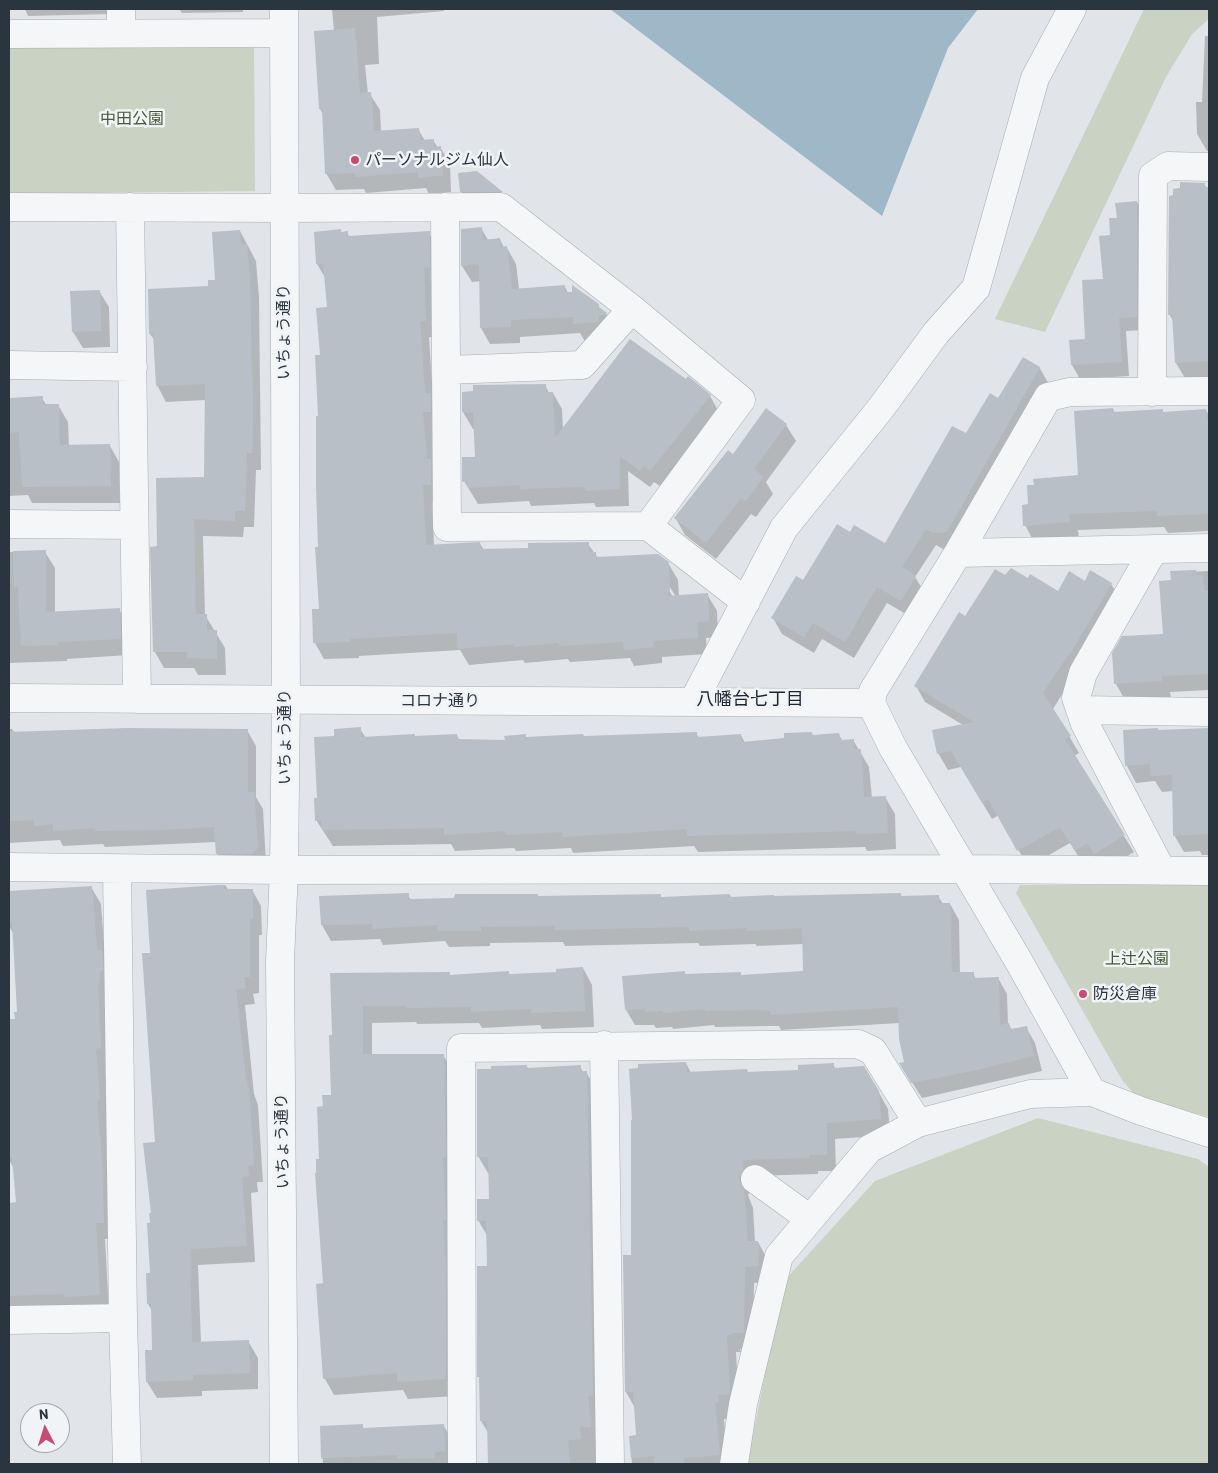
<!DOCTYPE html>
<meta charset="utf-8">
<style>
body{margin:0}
#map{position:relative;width:1218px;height:1473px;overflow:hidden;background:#e1e5e9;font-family:Barlow,sans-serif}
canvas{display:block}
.frame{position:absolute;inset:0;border:10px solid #2a3540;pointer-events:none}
.north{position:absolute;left:20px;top:1403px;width:50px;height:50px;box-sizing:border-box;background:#f1f4f6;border:1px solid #a1a8ad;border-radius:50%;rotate:355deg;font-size:14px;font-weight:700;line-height:20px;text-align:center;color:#2a3540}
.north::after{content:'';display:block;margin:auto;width:18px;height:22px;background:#c84c72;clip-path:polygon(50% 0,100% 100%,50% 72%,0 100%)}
</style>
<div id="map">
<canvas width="1218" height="1473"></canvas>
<div class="frame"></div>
<div class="north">N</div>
</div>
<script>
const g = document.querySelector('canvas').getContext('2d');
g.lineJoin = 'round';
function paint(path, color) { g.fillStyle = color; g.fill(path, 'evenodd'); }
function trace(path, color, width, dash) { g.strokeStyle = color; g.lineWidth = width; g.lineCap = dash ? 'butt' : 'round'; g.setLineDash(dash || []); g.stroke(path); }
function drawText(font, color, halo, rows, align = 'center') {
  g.font = font + ' Barlow,"Noto Sans JP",sans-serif'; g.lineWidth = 5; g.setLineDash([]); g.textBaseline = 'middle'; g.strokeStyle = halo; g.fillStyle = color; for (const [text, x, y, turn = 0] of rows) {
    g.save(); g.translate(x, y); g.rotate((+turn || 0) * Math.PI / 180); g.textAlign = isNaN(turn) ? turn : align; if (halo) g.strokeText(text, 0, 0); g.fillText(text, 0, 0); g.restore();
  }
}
const green = new Path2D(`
 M1144,9H1209V19L1192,34L1166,77L1045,332L995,319Z
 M254,44L255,191L9,194V47Z
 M1020,885H1209V1117L1136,1096L1122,1080L1016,893Z
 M1038,1118L1198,1159L1209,1167V1464H747L784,1281L875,1181Z`);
const water = new Path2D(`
 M610,9H978L948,48L882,216Z`);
const shadow = new Path2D(`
 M25,9H110V14L28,16Z
 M179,9H243V12L182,13Z
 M332,9H444V11L377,17L379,64L365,65L368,94H370L380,110L381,131L418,129L425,141L433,140L438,148L440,147L450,164L451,192L429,194L426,188L366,193L364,189L336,190L326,173L323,114L320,109L334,31Z
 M1205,36H1209V151H1207L1197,134L1196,102H1202Z
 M477,173L502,193L506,200L466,199L461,191Z
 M1204,184L1207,188H1209V378L1186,380L1176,363L1174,322L1169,314Z
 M1137,202L1145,216L1144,330L1126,331L1129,376L1080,379L1072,365L1070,341L1087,340L1104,280L1112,236Z
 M481,228L488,240L500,239L504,248H507L516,264L519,289L565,287L568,293L600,309L606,314L616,331L608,338L584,340L580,333L520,337V343L490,344L481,328V281L472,282L462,266V230Z
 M240,231L256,261L259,297L261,470H256L254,527H244L243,537L203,536L205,615L225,648L226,675H198L194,668H164L155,652L158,548L205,478L206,400L166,402L157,385L155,341L150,334L216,281Z
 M341,233H347L350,237L429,233L438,249L435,337H429L433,399L439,428H432L435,468L440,501L432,502L434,546L480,544L484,550L529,549L588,544L598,558L668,563L678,580L679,596L707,594L717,611L718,637L706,638L707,654L662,657V663L634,666L630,658L570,662L568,659L525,663L523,660L469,665L460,650L359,656V658L324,659L315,643L320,610L319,417L322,356L328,308L326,279L317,264ZM668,584L676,597H673L666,585Z
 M99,291L109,307L110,347L83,348L73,332Z
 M9,304L10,305V339H9Z
 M1039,367L1049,384L956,548L943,549L936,545L915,577L925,593L911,617L887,603L854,658L822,639L814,653L782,634L773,618L803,582L851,533L885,545L966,435L999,400Z
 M545,385L549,393H553L562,409L563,430L710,396L719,412L660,486L654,482L650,487L628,471L629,506L596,507L594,503L531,506L529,501L478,504L464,481L476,458L475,429H473L463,412Z
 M42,398L47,406L58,405L68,422L69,446H110L119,462L120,503H32L28,495L9,496V399Z
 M1113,409L1115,413H1164L1206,410L1209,416V531L1168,533L1164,527L1078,530L1079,538L1034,542L1025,525L1030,505L1080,476Z
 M786,425L796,441L766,482L773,494L756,517L751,514L716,559L685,535L676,519L733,455Z
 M9,552H45L55,568V613L119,609L129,626V655L67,659V661L9,663V666Z
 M1209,571V690L1170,692L1171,698L1125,700L1116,684L1164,635L1172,581L1171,573Z
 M1006,577L1028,579L1058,593L1085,582L1111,584L1121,600L1053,709L1079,753L1074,756L1134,852L1105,870L1085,867L1070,843L1028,867L999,815L992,819L961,767L948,770L938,753L963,725L925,702L916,686L966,618Z
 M9,729H12L15,733L247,730L256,746V797L263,809L266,864L226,869L217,853L216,842L105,847L103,844L63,846L60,840L9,843Z
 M360,729L366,738L457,736L460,741H506L525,736L527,738L584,737L696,733L699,738L741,735L745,743L785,740L812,733L813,736L839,734L842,741L853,740L869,767L872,798L885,797L895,814L896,849L867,851L865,847L698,852L694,846L573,853L571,848L516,851L514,848L455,851L451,844L333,846L316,820L318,799L335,737Z
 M1209,730V855H1202L1200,851L1184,852L1174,835V791L1162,792L1155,781L1136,783L1127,766L1124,731Z
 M226,886L228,890H252L261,906L262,935H259V993L253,994L255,1004L245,1005L254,1094L258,1105L263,1182H257L258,1192L251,1193L255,1262L198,1265L201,1343L248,1341L258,1358V1389L202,1391V1396L157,1398L147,1382L154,1351L153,1312L148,1304L151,1274L152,1224L156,1144L151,954L147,891Z
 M91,887L101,904L105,957L109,1065H105L109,1117H106L111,1181L112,1239H105L109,1311L9,1312V1204H18L15,1170L9,1160V1021L16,1020L18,1013L14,935L9,926V893Z
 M900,894L902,897L938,896L943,904H950L959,920L960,973H973L976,979L998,978L1007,994L1008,1024L1012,1030L1026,1027L1035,1043L1042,1071L922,1098L910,1079L905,1063L900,1023L781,1030L779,1026H770L715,1027L714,1025L673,1029L672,1027L656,1028L654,1025H635L626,1010L685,975L740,973L742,976L804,973V944L757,946L755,944L700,946L698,943L565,946L563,942L490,943V946L449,947L445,941L383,945L380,939L331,941L322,925L408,895L411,900L660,895L662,898L730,895L732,899Z
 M583,968L592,985L594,1027L542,1029L540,1025L482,1028L479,1023L417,1024L416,1022L372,1023V1056L443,1055L453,1072L455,1396L408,1399L403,1390L334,1395L325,1379L324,1284L321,1160L324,1108L332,1096L334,1036L331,974L449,973L451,976L508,973L510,975L557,974Z
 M686,1063L691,1073L800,1071L833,1065L836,1069L878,1091L888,1109L890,1135L835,1139L836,1171H818V1174L751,1176L752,1187L748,1195L753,1208L755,1242H758L767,1259L768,1282L754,1283L753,1349H740L741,1352H736L739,1409L727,1411V1419H724L728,1464H632L630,1437L637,1436L635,1408L626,1392L624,1256H633Z
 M527,1066L528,1069L580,1067L583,1072H586L596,1089L601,1461H596V1464H490L489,1434L481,1421L480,1380L479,1377L489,1267L488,1237L478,1220L490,1200L489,1173H488L478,1156Z
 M362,1425L364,1429L443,1425L453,1441L454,1464H323L321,1427Z`);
const building = new Path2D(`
 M355,28L360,93L371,92L374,131L419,128L420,140L434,139V147L441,146L443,175L418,178V172L355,177V173L325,174L322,109H319L314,31Z
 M477,171L503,192H460L458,173Z
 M1180,182L1205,183V187H1209V361L1175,363L1172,314L1168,315L1169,198V196L1173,195V189L1180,188Z
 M1137,201V317L1119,318L1122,362L1071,365L1069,340L1085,339L1082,280L1103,279L1099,236L1110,235L1109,218H1117L1115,203Z
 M482,227L483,240L500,238L501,247L507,246L512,289L565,285V292H572V285L599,304V307L607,313L606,315H599V322L573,324V317L511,320V327L480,328L479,264L461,266V229Z
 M341,229V232L348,231V236L430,231V267L424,268L426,321H420L425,393H431V412H423L427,459H431V485H423L426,545L480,542L481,549L528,548V543L589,542V552H596V557L658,554L669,562L670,590L666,596L708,593L709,621L697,622L698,638L653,641L654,647L624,650L623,642L559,646V643L514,647V644L458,649L457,633L350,639V642L313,643L312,609H319L315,547H318L316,487V416H318L315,355H320L316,308L327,307L323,264H316L314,232Z
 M240,230L241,244H247L250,280L253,411L252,453H247L245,511H235V521L194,519L196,614H207V630H217V659L187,658V652H153L150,547L157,546L156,478L204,477L205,384L156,386L153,334H149L148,289L208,286V280H215L212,232Z
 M100,290L101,331L72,332L70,291Z
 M630,339L686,379L688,376L711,395L650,471L644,466L640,471L620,456V489L585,491V487L520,489V485L468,488L467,481L462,482V457H475L473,413L462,412V392L473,391V385L546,384V392H553L555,438Z
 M1023,357L1040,367L947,532L933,533L926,529L902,567L916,576L901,601L877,587L845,642L813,623L804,637L771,618L796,576L803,580L837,524L850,532L854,525L885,543L952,426L966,433L990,393L998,398Z
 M43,396V404H59L60,445L110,444L111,486L22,487L19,432L9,433V398Z
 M766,408L787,424L754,469L764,477L746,501L741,498L706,543L674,518L728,450L733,454Z
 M1113,408L1114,412L1163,409V412L1206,409L1207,418H1209V514L1157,516V512H1155V511L1069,514L1070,522L1023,526L1022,505L1028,504L1027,485H1034L1033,479L1078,475L1074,411Z
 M46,550V612L120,608L121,639L58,642V645L21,646L18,587H14L13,551Z
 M1011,568L1028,578L1030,574L1058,591L1069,571L1085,581L1090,570L1112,583L1069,656L1068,655L1043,693L1071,736L1065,739L1125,835L1094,854L1087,843L1075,851L1060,827L1017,851L988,799L982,803L951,751L937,754L932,730L974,722L914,686L959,612L965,616L995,569L1005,575Z
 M1196,570L1197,575H1203L1205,591L1209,590V674L1162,676V681L1114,684L1112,653L1122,636L1163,634L1159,581L1171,580L1170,571Z
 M361,727V737L415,734V736L457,734L458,739L505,740L504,736L526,734V737L583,734L584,736L697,732V737L741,734L742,742L784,738V733L812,732V735L839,733L840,740L854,739V749H861L864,797L886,796L888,833L856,834V831L687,836V829L563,837L562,832L506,835L505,831L444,835V828L322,830L321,820L315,821L314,798H317L314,737L334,736V729Z
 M126,728L248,729V792H254L258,848L253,854H216L214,827L161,830L95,831V828L53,831V824L34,826V820L9,821V732Z
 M1158,728V730L1209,728V834L1173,836L1172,775L1151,776L1150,764L1125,766L1123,730Z
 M219,885H226L223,889H253V919H250V977H244L246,988L236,989L246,1080H247L248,1088H249L254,1165L248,1166L249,1176L242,1177L247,1246L190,1249L192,1342L249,1340L250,1373L193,1375V1380L146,1382L145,1350H152L151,1304H147L146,1273H150L147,1223H150L149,1213H151L143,1143L155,1142L142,953H150L146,890Z
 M92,886L97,950H102V951L103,971H100V983H98L101,1048L96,1049L100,1100L97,1101L102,1163L104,1223H96L100,1295L64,1297V1294L9,1296V1203L16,1202L12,1158H9V1019H15L14,1012H17L12,922L9,923V891Z
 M409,893V899L454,898L455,894H538V896L661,894V897L730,894V897L774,895V896L901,893V896L939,895V903H950L952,972H974V978L999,977L1000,1025L1009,1023L1011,1029L1027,1026L1034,1056L972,1071L911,1083L899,1063L904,1062L899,1039L898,1007L771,1015L770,1011L760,1010L705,1011V1009L663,1013V1011L645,1012V1009L625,1010L622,976L685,971V974L741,972V975L803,971L802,928L746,931V928L689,931V927L555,930V926L481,927V931H438V925L373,929L372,924L321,925L319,896Z
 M583,967L585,1011L531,1013V1009L471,1012V1007L406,1008V1006H363V1054H444L446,1157H443L446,1220H443L446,1266V1379L397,1382V1373L323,1379L316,1284L323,1283L315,1173H316V1159H319L317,1107L323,1106L322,1095H331L329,1035H332L330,973L450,972V975L509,971V974L556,972V969Z
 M686,1062L687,1072L747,1069L748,1072L798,1070V1065L834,1063V1068L864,1066L879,1091L881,1119L827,1123V1155H809V1158L742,1160L743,1169L739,1178L741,1185L744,1190L748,1241H758L759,1266L745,1267L744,1333H732V1335H727L730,1392L729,1394L718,1395L719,1402L715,1403L720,1455L684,1458V1464H654V1456L631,1458L629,1436L636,1435L633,1392H625L623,1255H631V1120H632L629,1069L638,1068V1064Z
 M527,1065V1068L581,1065V1071H587L593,1395L588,1396L591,1427H580L581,1439L568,1440L570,1464H488L487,1421H480L479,1377H477V1266H487L486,1221H477V1199H489L488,1157H477V1069H491V1066Z
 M363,1424V1428L444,1424L445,1451L435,1452V1458L398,1459V1455L321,1458L320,1426Z`);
const minor = new Path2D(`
 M121,33V9
 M9,34L284,33
 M9,207L284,208L501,207L632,309L741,400L648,526
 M130,207L137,699
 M445,207L447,527L648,526L746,602
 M9,365L133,367
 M447,370L582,365L632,309
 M1152,392L1153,176L1168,166L1209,167
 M9,524L134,525
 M1154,549L1083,673L1076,698L1085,724L1162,871
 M958,553L1209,548
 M9,698L871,703
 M693,702L784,528L881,408L936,333L976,288L1035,78L1072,9
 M1080,710L1209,712
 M9,867L284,870L965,869L1209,871
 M117,869L123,1318L127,1464
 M604,1045L610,1464
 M1092,1092L1018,960L893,748L871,703L873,691L958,553L1048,397L1070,392L1209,391
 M755,1179L810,1219
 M9,1320L123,1318
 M284,1464L280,961L284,870L286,699L284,9
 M462,1464L461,1048L858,1044L873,1051L918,1123
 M734,1464L743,1404L779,1256L869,1149L918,1123L1030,1094L1092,1092L1141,1111L1209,1133`);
const markers = [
 [355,160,5,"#c84c72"],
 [1083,994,5,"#c84c72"]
];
const parkNames = [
 ["中田公園",132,119],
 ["上辻公園",1137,959]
];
const poiNames = [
 ["パーソナルジム仙人",365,160],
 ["防災倉庫",1093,994]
];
const streetNames = [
 ["いちょう通り",284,332,-90],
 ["コロナ通り",440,701],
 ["いちょう通り",285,737,-90],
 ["いちょう通り",282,1141,-91]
];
const neighbourhoodNames = [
 ["八幡台七丁目",750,699]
];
paint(green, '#c9d2c3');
paint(water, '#9eb8c7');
paint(shadow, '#0003');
paint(building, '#b8bfc6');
trace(minor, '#a6adb3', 29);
trace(minor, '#f4f6f7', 28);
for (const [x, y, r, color] of markers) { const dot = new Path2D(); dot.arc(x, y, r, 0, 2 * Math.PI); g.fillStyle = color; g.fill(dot); trace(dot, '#f1f4f6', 2); }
drawText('16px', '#445b38', '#f1f4f6', parkNames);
drawText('16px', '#2a3540', '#f1f4f6', poiNames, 'left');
drawText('16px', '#2a3540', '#f1f4f6', streetNames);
drawText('18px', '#1c2631', '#f1f4f6', neighbourhoodNames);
</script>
